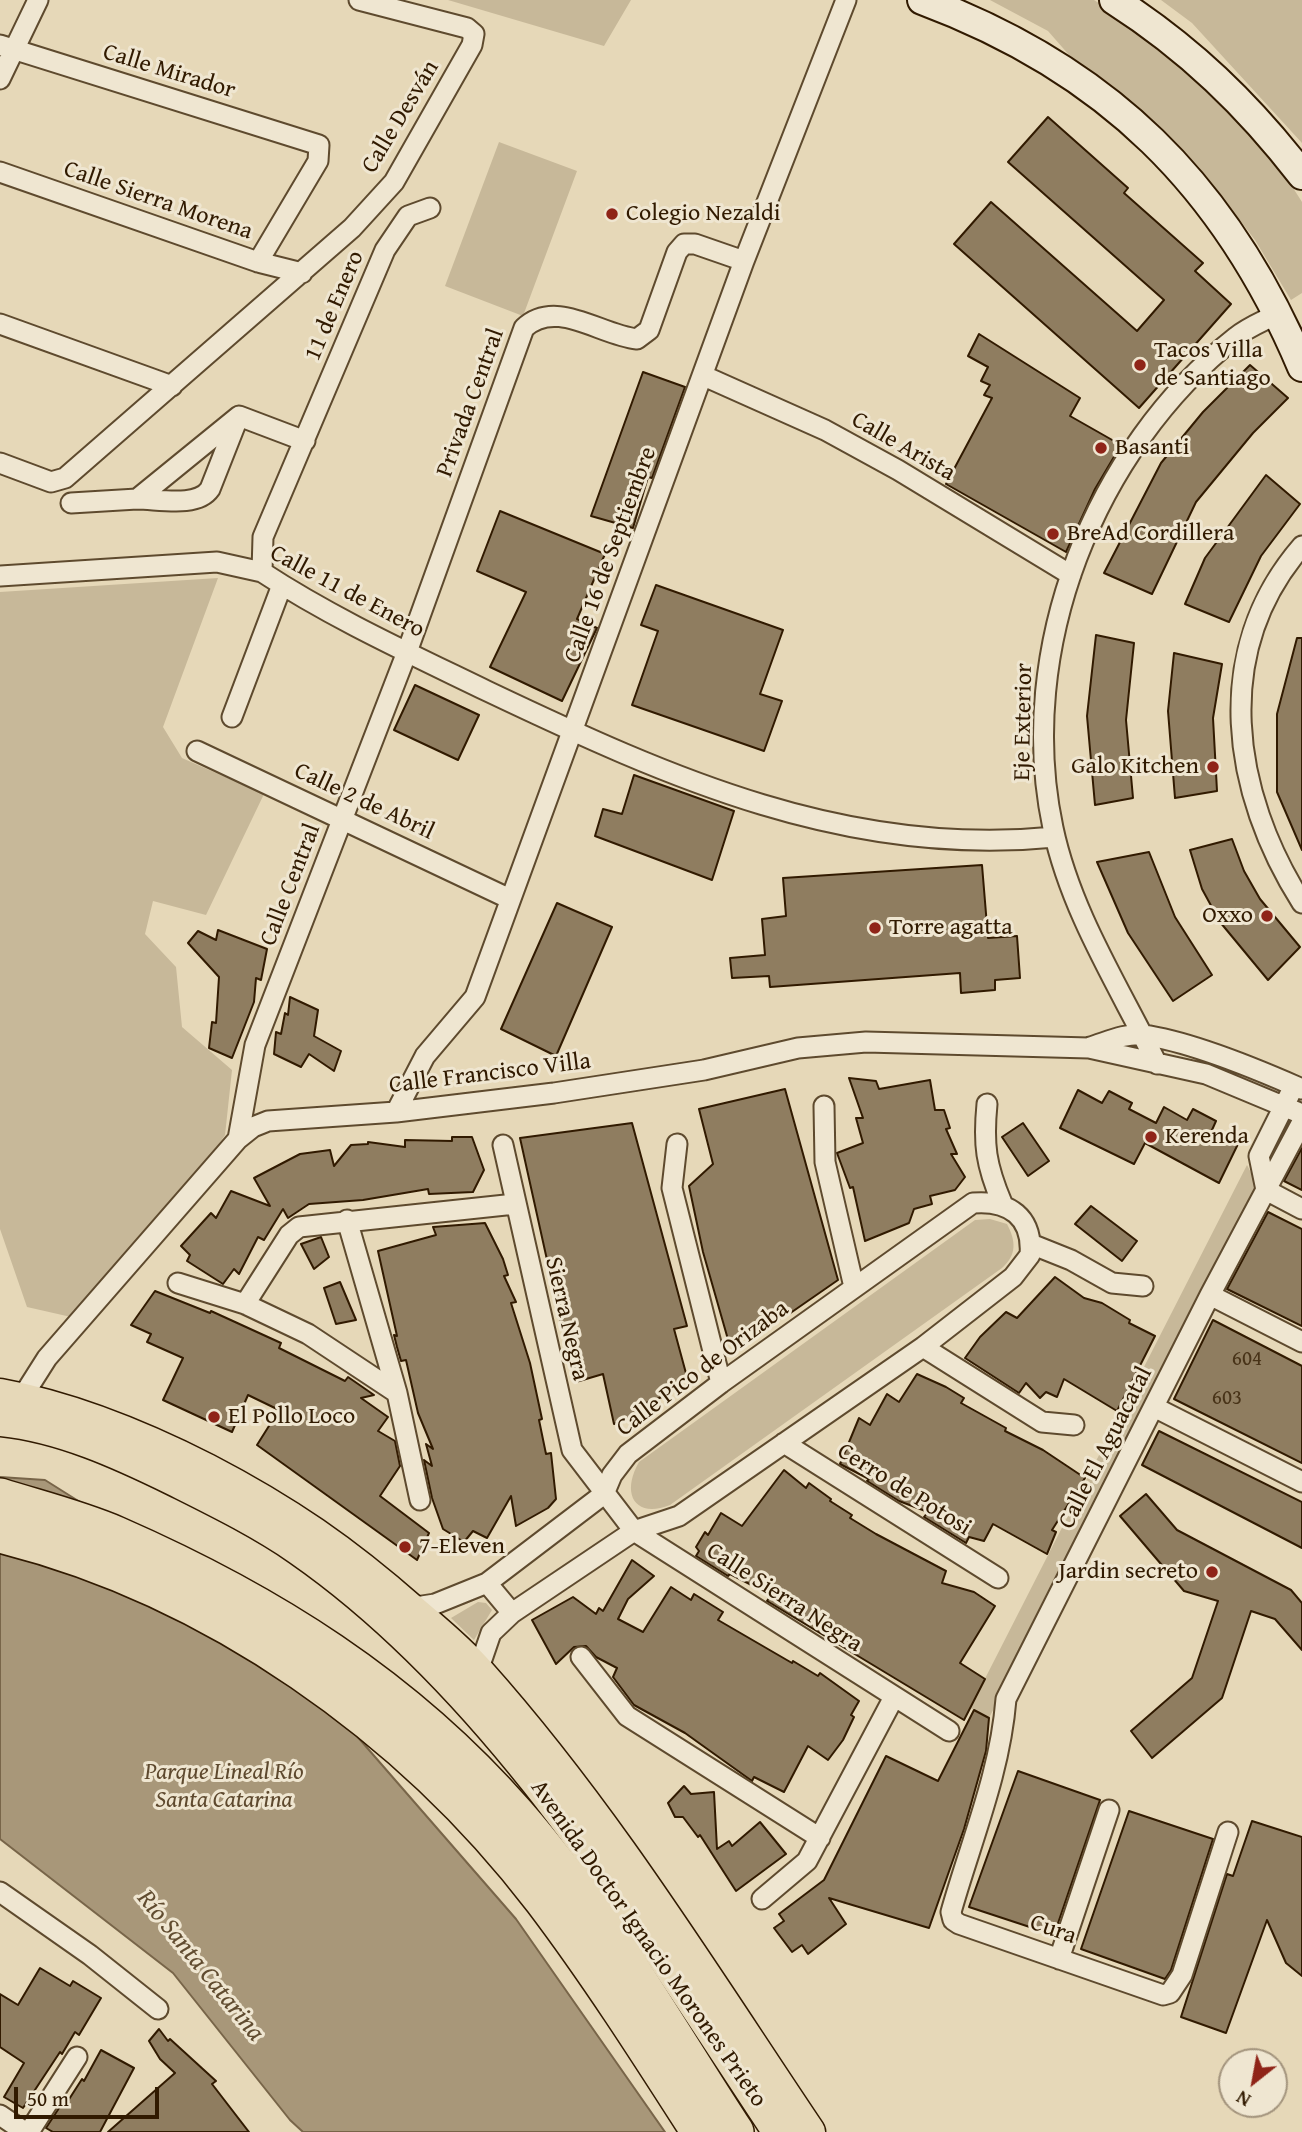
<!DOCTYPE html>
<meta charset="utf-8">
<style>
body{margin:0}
#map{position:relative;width:1302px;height:2132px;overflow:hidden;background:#e6d8b8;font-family:"Gentium Book Plus",serif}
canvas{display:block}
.north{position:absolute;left:1218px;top:2048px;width:70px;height:70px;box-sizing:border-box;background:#efe6d1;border:2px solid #a3947d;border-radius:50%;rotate:211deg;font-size:19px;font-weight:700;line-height:28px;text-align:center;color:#311a00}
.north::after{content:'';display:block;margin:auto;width:24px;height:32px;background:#8f2418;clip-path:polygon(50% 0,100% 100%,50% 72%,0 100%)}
.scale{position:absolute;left:14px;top:2087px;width:145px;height:32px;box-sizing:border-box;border:4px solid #311a00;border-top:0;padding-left:9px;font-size:21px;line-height:24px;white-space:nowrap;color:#311a00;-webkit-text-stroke:5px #efe6d1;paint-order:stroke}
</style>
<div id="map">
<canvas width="1302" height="2132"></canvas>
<div class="north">N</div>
<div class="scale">50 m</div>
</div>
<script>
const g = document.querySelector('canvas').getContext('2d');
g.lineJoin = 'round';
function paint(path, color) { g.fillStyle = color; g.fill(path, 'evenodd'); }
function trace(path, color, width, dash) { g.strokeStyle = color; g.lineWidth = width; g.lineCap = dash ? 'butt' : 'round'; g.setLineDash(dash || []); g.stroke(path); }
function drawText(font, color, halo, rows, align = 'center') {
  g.font = font + ' "Gentium Book Plus",serif'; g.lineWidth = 6; g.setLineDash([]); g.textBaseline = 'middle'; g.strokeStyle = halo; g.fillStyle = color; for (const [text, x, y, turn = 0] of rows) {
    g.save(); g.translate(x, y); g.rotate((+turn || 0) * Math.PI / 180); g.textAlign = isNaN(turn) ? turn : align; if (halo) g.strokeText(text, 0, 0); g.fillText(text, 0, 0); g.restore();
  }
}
const green = new Path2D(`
 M448,0H631L604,46Z
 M990,0H1094L1149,35L1216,90L1267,147L1302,202V293L1291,300L1255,240L1199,167L1113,86L1069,55L1048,31Z
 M1161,0H1302V143L1192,23Z
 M499,142L577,171L523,316L445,286Z
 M218,578L163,727L182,758L264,794L206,915L153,901L145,934L176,967L182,1027L232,1070L225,1135L199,1174L71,1317L27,1307L0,1229V592Z
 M1247,1165L1259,1188L989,1718L970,1708Z
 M990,1219L1007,1224C1016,1241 1017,1255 1002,1268L670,1505C634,1519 621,1493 639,1462L975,1220Z
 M478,1602L486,1603L492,1610L474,1640L451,1618Z`);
const water = new Path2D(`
 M0,1477L45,1480L242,1604L516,1919L665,2132H303L290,2120L173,1973L0,1839Z`);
const building = new Path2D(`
 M1048,117L1128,188L1124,193L1203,263L1195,271L1231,304L1139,408L954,244L991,202L1137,331L1164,300L1008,162Z
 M979,334L1080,398L1070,416L1121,445L1095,489L1066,552L946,484L992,398L984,395L990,385L981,381L988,367L968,356Z
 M1250,365L1288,398L1253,433L1196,502L1152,594L1104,573L1161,463L1203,412Z
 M643,372L685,387L652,478L648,477L633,528L591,516Z
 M1266,475L1300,504L1261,556L1229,622L1185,604L1205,558Z
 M500,511L605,554L577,619L597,628L562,701L490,667L526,592L477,571Z
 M656,585L783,630L760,694L782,701L764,751L632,705L658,631L641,625Z
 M1096,635L1134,643L1126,720L1133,798L1095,805L1087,716Z
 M1297,638H1302V850L1277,792V714Z
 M1174,653L1222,664L1213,718L1217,791L1175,798L1168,711Z
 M415,685L479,715L458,760L394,730Z
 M634,775L734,811L712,880L595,836L603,809L622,814Z
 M1232,839L1244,871L1260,899L1300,947L1268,980L1220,922L1202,889L1190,850Z
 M1149,852L1175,917L1212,975L1173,1001L1128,933L1097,862Z
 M982,865L988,938L1017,936L1020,978L995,980V990L961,993L960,973L770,987L769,976L732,978L730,958L765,955L762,919L786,916L783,878Z
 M557,903L612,927L556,1056L501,1029Z
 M218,930L267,949L261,980L256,978L254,1002L232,1058L209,1048L212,1022L216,1023L219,977L188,943L198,931L216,940Z
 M290,997L318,1010L314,1036L341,1051L334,1071L309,1054L301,1067L274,1054L276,1032L281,1034L285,1013L288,1015Z
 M849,1078L876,1081L879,1089L930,1080L935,1110H944L950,1128L946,1129L957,1154H951L965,1177L955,1190L930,1196L932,1204L914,1209L909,1223L865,1241L853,1187L850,1188L837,1153L863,1143L856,1118H863Z
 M785,1089L838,1280L789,1314L729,1343L703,1252L689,1186L713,1164L699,1109Z
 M1078,1090L1102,1103L1109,1091L1132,1103L1129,1109L1156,1123L1164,1107L1187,1120L1193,1109L1216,1121L1212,1130L1238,1144L1219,1183L1145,1143L1134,1164L1060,1128Z
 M632,1123L687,1326L674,1329L687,1377L661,1394L662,1397L638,1406L640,1414L614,1424L603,1374L576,1382L569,1352L576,1351L561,1323L520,1138Z
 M1023,1123L1049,1161L1028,1176L1002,1137Z
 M452,1137H472L484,1170L473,1192L429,1194L428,1189L363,1200L309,1204L288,1218L283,1209L264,1240L258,1237L239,1274L234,1269L223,1284L187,1261L190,1255L181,1246L211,1213L216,1218L231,1191L270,1206L254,1178L300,1154L330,1150L334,1166L351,1145L368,1144V1142L405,1147V1140L452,1141Z
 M1302,1148V1190L1284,1181Z
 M1091,1206L1137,1241L1122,1261L1075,1224Z
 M1268,1212L1302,1229V1326L1227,1289Z
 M485,1223L503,1259L508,1275L504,1276L516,1302L511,1303L530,1363L542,1419L539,1420L546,1454L551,1453L556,1499L548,1508L516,1526L511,1496L487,1538L473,1531L464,1542L443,1529L432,1498L424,1460L432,1466L426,1444L433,1449L418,1413L406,1360L401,1361L397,1347L394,1335L397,1336L378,1251L436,1235L433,1227Z
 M321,1237L329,1257L314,1269L301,1244Z
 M1055,1277L1084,1298L1102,1303L1130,1320L1129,1323L1155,1336L1117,1411L1064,1379L1057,1397L1046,1392L1040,1398L1026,1383L1019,1393L965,1358L980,1337L1006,1312L1017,1318Z
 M340,1282L356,1320L336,1324L324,1288Z
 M155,1291L210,1313L211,1311L281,1343L279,1348L345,1381L348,1377L374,1395L361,1398L388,1417L378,1431L395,1441L400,1466L380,1496L429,1533L417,1560L257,1445L279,1410L248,1395L232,1432L163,1400L183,1358L147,1342L151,1334L131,1325Z
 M1213,1320L1302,1366V1463L1174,1399Z
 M917,1374L946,1387L964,1398L961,1403L1006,1428L1005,1431L1043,1450L1085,1478L1052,1530L1056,1532L1047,1554L993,1524L984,1541L969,1537L966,1543L924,1517L928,1512L899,1501L867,1481L869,1479L840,1464L859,1418L870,1425L887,1394L899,1402Z
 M1159,1431L1302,1502V1548L1142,1465Z
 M784,1470L806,1488L809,1483L831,1499L830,1501L852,1515L850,1518L876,1534L946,1571L942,1583L974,1592L995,1606L960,1663L985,1679L964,1720L767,1601L771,1595L730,1574L728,1576L696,1556L699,1551L696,1547L705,1532L708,1535L721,1513L742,1526Z
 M1146,1494L1177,1530L1291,1590L1302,1603V1650L1275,1619L1251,1611L1222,1698L1152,1758L1131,1731L1192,1678L1218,1601L1184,1591L1120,1516Z
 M632,1560L654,1576L628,1599L618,1619L643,1632L671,1587L691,1600L694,1594L723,1612L718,1620L792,1663L793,1661L818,1676L820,1673L859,1701L851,1715L854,1717L843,1740L828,1760L808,1746L784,1792L754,1777L752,1781L685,1733L634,1705L613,1677L617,1668L596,1657L586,1646L574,1647L556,1664L532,1620L573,1597L596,1614L599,1608L603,1611Z
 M974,1710L989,1718L986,1751L964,1829L929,1928L829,1898L846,1924L808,1954L802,1945L792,1952L774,1928L784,1921L779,1914L824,1880L886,1756L938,1781Z
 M1018,1771L1100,1800L1054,1935L969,1907Z
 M684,1786L691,1794L714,1792L717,1849L729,1841L732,1846L760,1822L786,1854L736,1891L700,1835L698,1837L683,1817H675L668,1803Z
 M1129,1811L1213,1839L1171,1970L1165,1979L1081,1949Z
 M1252,1821L1302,1837V1976L1286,1963L1267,1920L1226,2033L1181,2017L1227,1874L1233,1876Z
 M40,1968L70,1986L73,1981L101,1998L79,2035L75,2032L62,2054L60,2052L23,2108L4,2097L24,2063L0,2047V1994L18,2005Z
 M159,2029L168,2041L170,2039L216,2081L212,2084L249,2132H108L175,2073L160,2059L149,2041Z
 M101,2050L134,2068L100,2132H53L46,2128L63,2102L66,2104L82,2079L84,2081Z`);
const street = new Path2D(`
 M0,45L319,145L318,161L258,262
 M0,79L38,0
 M0,172L258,262L302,273
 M0,324L172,386
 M704,376L825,430L898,470L1071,575
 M0,463L51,482L65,478L352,228L394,182L472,45L474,34L467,28L359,0
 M137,499C158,499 197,508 210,489L238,418
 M71,503L137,499L239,416L305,441
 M1302,546C1210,652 1232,793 1302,903
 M262,572L263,537L385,250L408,216L430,208
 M0,576L217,562L262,572C332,618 411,654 487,691C670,778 848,858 1055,837
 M232,717L282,585
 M197,751L510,899
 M1090,1047C1107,1042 1125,1033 1143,1035C1188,1041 1259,1070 1302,1089
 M1157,1064C1120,988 1071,913 1053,828C1015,650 1094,449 1236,337C1248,327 1264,321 1277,314
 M987,1104C983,1145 986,1165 1002,1203
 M824,1106L825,1162L854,1287
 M396,1112L425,1056L475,997L744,261L846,0
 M238,1139L255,1045L407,652L524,328C556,298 600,335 637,339L649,330L677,252L684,244H695L744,261
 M677,1144L672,1188L721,1383
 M503,1145L572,1450L634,1531L949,1731
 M1266,1190L1259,1156L1290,1094
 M1266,1190L1302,1209
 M347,1220L397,1393L420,1500
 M1031,1244L1071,1260L1112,1283L1143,1286
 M178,1283L245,1304L308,1334L397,1393
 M1210,1295L1302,1342
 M245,1304L289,1235L299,1227L515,1204
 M923,1347L1042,1422L1074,1425
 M21,1399L47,1358L238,1139L253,1127L268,1121L396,1112L554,1093L704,1070L798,1048L866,1042L1089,1048L1206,1074L1302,1114
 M1154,1407L1302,1482
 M784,1443L998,1578
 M487,1583L512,1613
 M409,1608L435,1604L487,1583L604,1494L612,1475L628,1454L721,1383L973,1203C1009,1200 1033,1217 1030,1255L1013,1277L923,1347L679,1516L634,1531L512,1613L491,1633L478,1671
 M581,1657L627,1716L820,1838
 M1228,1832L1182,1975L1170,1993L1163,1995L959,1924L953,1920L951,1912C971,1841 1000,1774 1006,1699L1210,1295L1302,1122
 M0,1892L90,1955L158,2009
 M762,1899L807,1861L894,1697
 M1059,1959L1109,1810
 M0,2115L25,2132
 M29,2132L77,2057`);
const secondary = new Path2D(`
 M922,0C1107,69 1225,185 1302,367
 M1114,0C1189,48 1248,105 1302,175`);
const primary = new Path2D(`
 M0,1395C72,1408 142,1437 207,1470C286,1511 345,1552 412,1611C434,1630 458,1649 478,1672C604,1813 704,1976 809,2132
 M0,1420C61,1426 120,1453 175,1480C217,1501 260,1522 299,1549C502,1690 644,1929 779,2132`);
const highway = new Path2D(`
 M0,1497C38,1509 79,1519 116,1535C269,1602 405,1687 516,1814C600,1910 665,2025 735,2132
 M0,1534C213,1587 410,1726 543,1900C599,1974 650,2054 700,2132`);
const markers = [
 [612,214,7,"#8f2418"],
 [1140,365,7,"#8f2418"],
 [1101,448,7,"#8f2418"],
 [1053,534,7,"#8f2418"],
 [1213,767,7,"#8f2418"],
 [1267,916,7,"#8f2418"],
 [875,928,7,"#8f2418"],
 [1151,1137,7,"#8f2418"],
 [214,1417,7,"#8f2418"],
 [405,1547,7,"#8f2418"],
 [1212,1572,7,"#8f2418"]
];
const numberNames = [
 ["604",1247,1360],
 ["603",1227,1399]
];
const streetNames = [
 ["Calle Mirador",169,72,17],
 ["Calle Desván",401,117,-59],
 ["Calle Sierra Morena",158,201,19],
 ["11 de Enero",335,306,-67],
 ["Privada Central",471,403,-70],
 ["Calle Arista",903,447,30],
 ["Calle 16 de Septiembre",611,555,-70],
 ["Calle 11 de Enero",347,592,28],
 ["Eje Exterior",1024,722,-89],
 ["Calle 2 de Abril",364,802,25],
 ["Calle Central",291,885,-69],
 ["Calle Francisco Villa",490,1074,-7],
 ["Sierra Negra",566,1319,77],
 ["Calle Pico de Orizaba",703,1369,-37],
 ["Calle El Aguacatal",1106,1448,-63],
 ["Cerro de Potosi",904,1490,32],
 ["Calle Sierra Negra",784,1598,33],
 ["Cura",1053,1930,19],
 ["Avenida Doctor Ignacio Morones Prieto",648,1944,55]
];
const poiNames = [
 ["Colegio Nezaldi",626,214],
 ["Tacos Villa",1154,351],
 ["de Santiago",1154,379],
 ["Basanti",1115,448],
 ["BreAd Cordillera",1067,534],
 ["Galo Kitchen",1199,767,"right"],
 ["Oxxo",1253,916,"right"],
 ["Torre agatta",889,928],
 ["Kerenda",1165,1137],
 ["El Pollo Loco",228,1417],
 ["7-Eleven",419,1547],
 ["Jardin secreto",1198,1572,"right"]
];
const parkNames = [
 ["Parque Lineal Río",224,1773],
 ["Santa Catarina",224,1801]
];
const waterNames = [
 ["Río Santa Catarina",200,1966,51]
];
paint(green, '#c7b899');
paint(water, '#a89779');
trace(water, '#786549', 2);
paint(building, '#8f7d60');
trace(building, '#311a00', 2);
trace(street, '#5e4a2e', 23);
trace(secondary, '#311a00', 32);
trace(primary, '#311a00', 35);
trace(highway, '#311a00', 40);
trace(street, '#efe6d1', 19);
trace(secondary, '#efe6d1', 28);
trace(primary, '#e6d8b8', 32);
trace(highway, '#e6d8b8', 37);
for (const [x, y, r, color] of markers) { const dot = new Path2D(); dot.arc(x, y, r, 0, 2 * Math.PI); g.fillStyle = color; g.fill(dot); trace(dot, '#efe6d1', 2.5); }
drawText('21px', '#483318', null, numberNames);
drawText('24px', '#311a00', '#efe6d1', streetNames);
drawText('24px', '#311a00', '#efe6d1', poiNames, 'left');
drawText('italic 24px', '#5e492e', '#efe6d1', parkNames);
drawText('italic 26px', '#614c30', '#efe6d1', waterNames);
</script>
